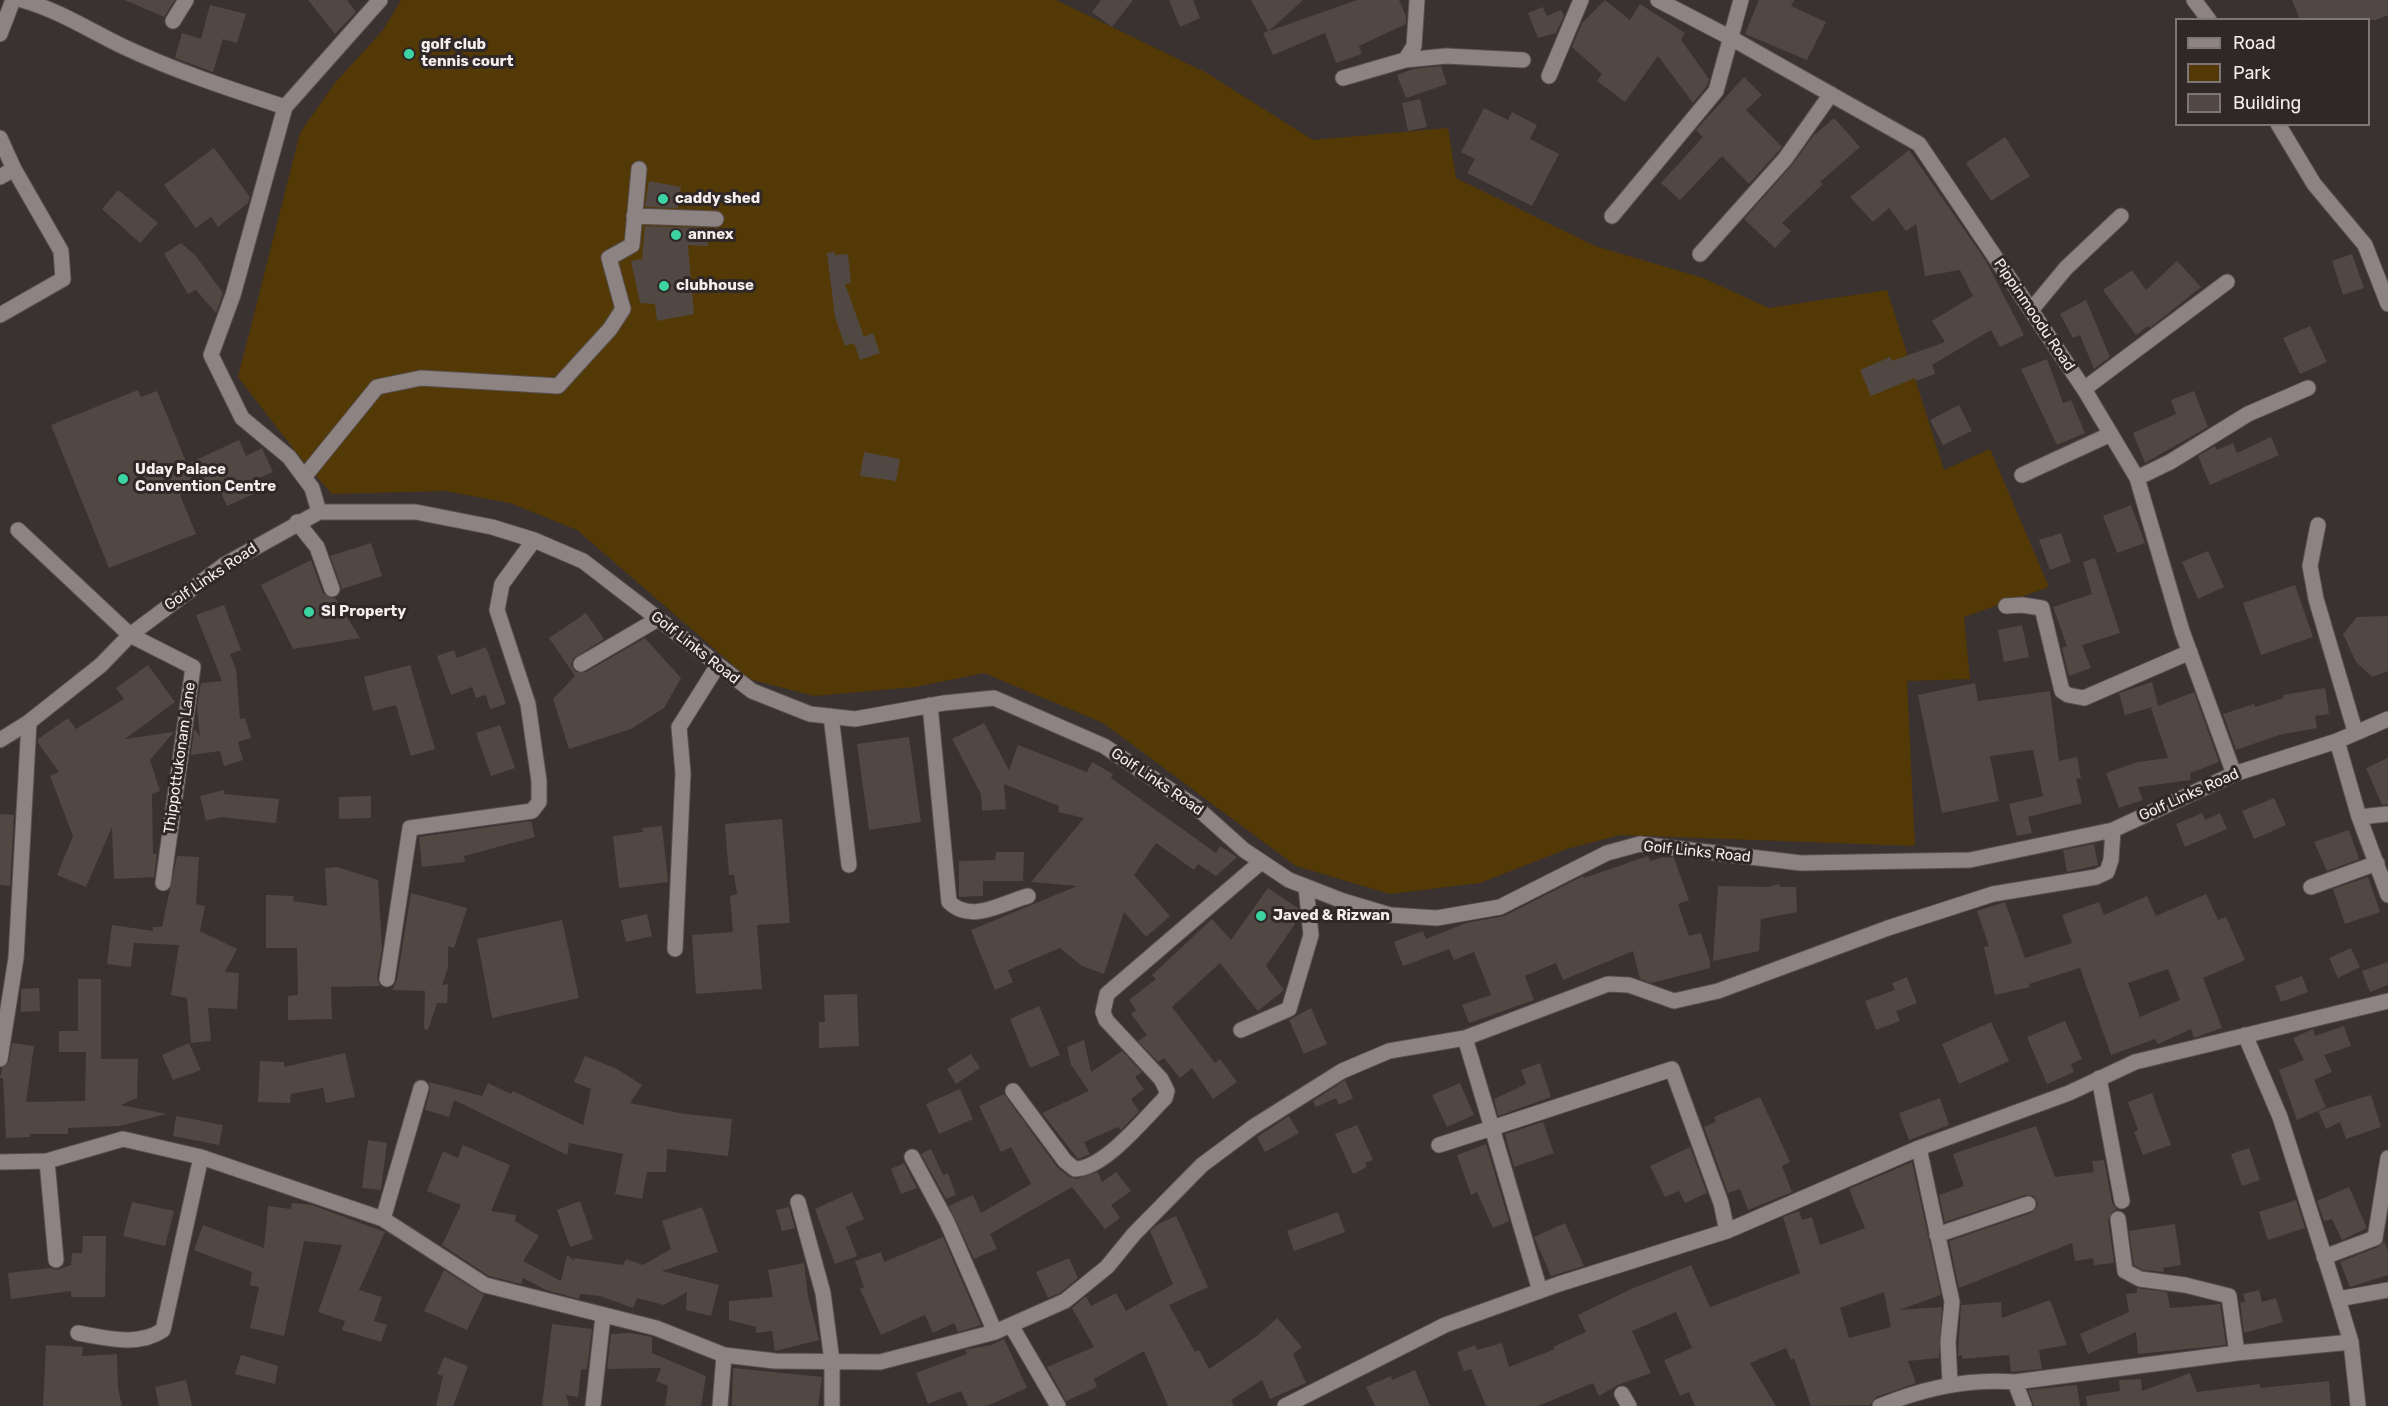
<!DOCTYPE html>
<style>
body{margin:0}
#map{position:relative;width:2388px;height:1406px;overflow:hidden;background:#3a3131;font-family:Rubik,sans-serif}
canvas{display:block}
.legend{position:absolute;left:2175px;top:18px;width:195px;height:108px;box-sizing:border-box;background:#302727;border:2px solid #7e7676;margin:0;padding:8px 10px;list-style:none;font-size:18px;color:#f3eded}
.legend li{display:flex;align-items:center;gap:12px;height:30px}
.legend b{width:30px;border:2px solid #7e7676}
</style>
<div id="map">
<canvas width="2388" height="1406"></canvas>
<ul class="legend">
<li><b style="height:8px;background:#8e8383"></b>Road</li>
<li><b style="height:16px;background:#533906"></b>Park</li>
<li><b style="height:16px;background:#514844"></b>Building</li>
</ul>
</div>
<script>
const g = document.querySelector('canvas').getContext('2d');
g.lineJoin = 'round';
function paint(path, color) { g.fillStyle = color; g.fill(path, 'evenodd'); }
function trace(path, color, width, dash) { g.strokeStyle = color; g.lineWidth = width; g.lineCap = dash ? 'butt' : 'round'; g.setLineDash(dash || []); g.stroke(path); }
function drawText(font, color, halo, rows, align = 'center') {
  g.font = font + ' Rubik,sans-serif'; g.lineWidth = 6; g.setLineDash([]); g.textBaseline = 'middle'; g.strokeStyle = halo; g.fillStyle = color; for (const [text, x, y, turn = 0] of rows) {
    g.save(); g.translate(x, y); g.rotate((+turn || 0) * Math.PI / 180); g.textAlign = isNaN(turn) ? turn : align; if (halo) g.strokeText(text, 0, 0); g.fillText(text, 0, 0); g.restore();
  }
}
const green = new Path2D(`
 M401,0H1056L1205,72L1313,140L1448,128L1456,178L1595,246L1703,278L1769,308L1887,290L1944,470L1990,449L2049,587L1964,617L1970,679L1907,681L1915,846L1620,835L1567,849L1480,883L1390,894L1296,866L1103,723L984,673L915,687L814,696L749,679L577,530L510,503L445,491L332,494L302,460L238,377L300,133L334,84L383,30Z`);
const building = new Path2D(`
 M125,0H175L164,17Z
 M308,0H347L356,12L335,34Z
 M1101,0H1133L1112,27L1092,12Z
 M1169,0H1193L1200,18L1180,27Z
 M1251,0H1303L1269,31L1357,0H1399L1406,16V24L1359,46L1362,54L1336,63L1325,33L1273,55L1263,33L1268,31Z
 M1605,0L1630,20L1640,4L1685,33L1681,40L1709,79L1707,86L1693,103L1658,56L1625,102L1597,81L1602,74L1572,47L1582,23Z
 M1759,0H1794L1791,6L1826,22L1807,60L1745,34Z
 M2292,0H2388V15L2376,20H2300Z
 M210,5L246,14L237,43L223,39L213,72L175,58L182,33L201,39Z
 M1543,7L1547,16L1561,10L1564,16L1556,33L1538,38L1528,13Z
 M1441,66L1447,84L1406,98L1397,75L1413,69Z
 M1744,77L1762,95L1746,110L1782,147L1749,184L1722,156L1680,200L1661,183L1703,137L1696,130Z
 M1420,99L1427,127L1408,131L1402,103Z
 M1484,108L1508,120L1512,112L1537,125L1530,139L1559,154L1532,206L1467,173L1475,159L1461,152Z
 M1834,118L1860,147L1820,182L1823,184L1782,223L1791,231L1775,248L1744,219L1792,165L1813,136Z
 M2005,137L2030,176L1991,201L1966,163Z
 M214,148L250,197L248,203L218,227L211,217L196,228L164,185Z
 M1909,150L1986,261L2024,335L2000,347L1991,330L1932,365L1935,374L1916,381L1915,378L1871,396L1860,370L1890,357L1892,361L1945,342L1932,321L1973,296L1960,270L1925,276L1916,224L1906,231L1889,208L1873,222L1850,197Z
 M649,181L681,187L678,208L645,207Z
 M118,190L158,223L140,243L102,209Z
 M645,226L706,228L708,246L688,245L694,314L657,321L655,304L640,303L631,261L642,259Z
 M181,243L195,255L223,293L216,313L196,290L188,294L164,254Z
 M834,252L835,255L848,254L851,283L845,284L864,337L873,333L880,353L860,360L854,343L845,346L835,317L827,253Z
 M2352,254L2364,288L2343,295L2332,261Z
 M2177,261L2201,287L2150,328L2148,326L2136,335L2103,290L2132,270L2146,290Z
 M2086,300L2110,357L2094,369L2080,335L2073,338L2060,314Z
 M2310,326L2327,362L2300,374L2283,338Z
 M2047,359L2063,403L2071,400L2085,433L2057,445L2021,369Z
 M138,390L141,397L157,391L187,464L239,440L246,456L262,448L273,472L255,480L260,491L227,506L215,480L180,495L196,534L109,568L51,425Z
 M2194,391L2208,427L2145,463L2133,433L2176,414L2171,400Z
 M1959,405L1972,431L1943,445L1930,420Z
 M2271,437L2279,455L2210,485L2198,456L2215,446L2217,450L2233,443L2237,453Z
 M864,452L900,459L896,481L860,476Z
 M2131,505L2145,543L2117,553L2103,516Z
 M2061,533L2071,562L2050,570L2039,540Z
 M371,543L382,576L342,589L330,556Z
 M2208,551L2224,587L2198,599L2182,562Z
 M2095,558L2120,633L2082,645L2091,668L2069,676L2062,648L2067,646L2053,607L2092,594L2083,562Z
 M311,560L323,593L330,598H335L360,638L293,649L261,585Z
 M2295,585L2313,637L2261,655L2243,603Z
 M224,605L241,650L230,654L236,669L240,719L245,718L251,738L238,742L243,760L224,766L220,751L191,755L194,729L200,736L197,706L201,683L222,681L196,615Z
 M586,613L604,639L573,659L571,665L576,672H586L645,638L681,678L664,708L631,729L569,749L553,699L575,676L549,638Z
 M2388,616V671L2372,677L2356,662L2343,634L2357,617Z
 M2022,625L2029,657L2004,662L1998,630Z
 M486,647L506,704L490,709L486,695L476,698L472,687L451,695L437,656L454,650L457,658Z
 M148,665L175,702L125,739L174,732L150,760L160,791L152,794L153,854H157L154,877L114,879L112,827L86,887L57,875L73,836L50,776L59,772L38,743V739L68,718L76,729L124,699L116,688Z
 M410,665L435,749L411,756L396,705L373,711L364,677Z
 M2152,682L2158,706L2194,692L2219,762L2190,773L2191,780L2138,787L2143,800L2119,808L2106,773L2137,762L2168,758L2151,708L2156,706L2125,715L2119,693Z
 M1975,683L1978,701L2050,691L2059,761L2077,757L2081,778L2076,779L2082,803L2028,817L2032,833L2017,836L2009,804L2043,796L2033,750L1990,756L1999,801L1942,813L1918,695Z
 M2325,688L2329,714L2315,716L2317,728L2279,735L2236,750L2223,714L2254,704L2255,707L2284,698L2283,695Z
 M984,723L1009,770L1018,745L1087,772L1092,762L1113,774L1111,778L1216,853L1220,846L1237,857L1216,876L1198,864L1194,870L1156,843L1134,875L1170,916L1146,937L1124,912L1104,974L1082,966L1060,948L1008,970L1013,982L995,990L971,930L1077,886L1031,882L1084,818L1058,812L1059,806L1004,784L1006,809L982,811L981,794L952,739Z
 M500,725L515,768L491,776L476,733Z
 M909,737L921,822L869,830L857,744Z
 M2388,758V804L2382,805L2366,768Z
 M224,790V794L279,799L276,823L221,817L206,821L200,796Z
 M371,796V818L339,819V797Z
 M2274,798L2286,825L2254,839L2242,811Z
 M2202,813L2205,820L2220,813L2227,829L2185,847L2176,824Z
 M0,814L14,815L10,886L0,885Z
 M782,819L790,923L757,925L762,989L696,994L692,935L733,932L730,896L737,894L734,875H729L725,824Z
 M531,821L535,837L464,856L465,862L422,867L419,837Z
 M662,826L668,882L619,888L613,836L643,832L642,828Z
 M2349,830L2359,859L2327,871L2314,842Z
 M2094,844L2098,865L2067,872L2063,850Z
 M996,852H1024L1023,881H983V896L959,897V861L995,860Z
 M177,856L199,857L196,904L205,906L200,931L237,949L225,972L239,973L237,1009L208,1008L211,1041L191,1043L187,998L171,995L179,945L134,943L131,967L107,964L112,925L153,931V927H162Z
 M1648,856L1650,861L1663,857L1674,858L1689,900L1678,904L1689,936L1701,933L1710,961V968L1651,983L1640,979L1633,951L1563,980L1556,963L1525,976L1534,1000L1469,1023L1462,1005L1491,995L1474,952L1454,960L1449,949L1403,966L1394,942L1423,931L1426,939L1466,923L1504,916L1583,876L1584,878Z
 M337,867L378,880L382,949L377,978L380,986L331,987L332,1019L288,1020V996L298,995L297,948H266V895L294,896L293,901L327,906L325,868Z
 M2368,877L2380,912L2345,924L2333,889Z
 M1779,884L1780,887H1796L1797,912L1761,919L1759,951L1713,961L1718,886L1768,887Z
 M1268,888L1299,909V918L1266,966L1284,990L1258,1011L1220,963L1172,1007L1215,1063L1220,1059L1237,1082L1213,1099L1192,1068L1180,1078L1164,1058L1158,1062L1138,1041L1147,1035L1131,1014L1136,1010L1129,1000L1156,979L1152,975L1212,919L1231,940Z
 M411,893L467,908L454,948L448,946V968L442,985L448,984L447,1003H437L428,1030L424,1029L425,991L392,990L397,980Z
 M2206,894L2218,920L2226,917L2245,960L2203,978L2222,1028L2194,1038L2191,1029L2158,1044L2155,1039L2111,1055L2080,968L2029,984L2030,987L1995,995L1984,947L1989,946L1977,911L2005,902L2025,958L2072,943L2062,915L2099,902L2104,915L2147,896L2156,916ZM2168,969L2180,1000L2140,1017L2128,983Z
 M647,914L652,936L626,942L621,920Z
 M562,920L579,998L492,1018L477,939Z
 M2351,948L2360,967L2338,978L2329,958Z
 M2388,962V985L2370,992L2362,971Z
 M2302,976L2308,992L2281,1002L2275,986Z
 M1907,977L1917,1003L1896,1011L1900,1021L1876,1030L1865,1001L1895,990L1892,983Z
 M78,979H101V1059H138L137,1098L121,1105L167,1114L119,1126L68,1128V1134H30V1137L6,1138L3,1078H0L2,1068L9,1061L12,1043L34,1046L26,1102L85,1101L86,1052H59V1031H78Z
 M39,988L40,1011L21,1012V989Z
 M857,994L859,1046L819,1048V1022H825L824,995Z
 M1039,1006L1060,1055L1030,1068L1010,1019Z
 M1311,1008L1327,1044L1304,1054L1289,1020Z
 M2065,1021L2082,1059L2071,1064L2074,1072L2047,1084L2027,1037Z
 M1991,1022L2009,1061L1959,1084L1942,1044Z
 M2344,1026L2351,1046L2324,1055L2332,1072L2314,1080L2326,1107L2297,1120L2279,1070L2304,1060L2293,1038L2313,1029L2315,1036Z
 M1084,1040L1091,1072L1122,1051L1142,1072L1135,1077L1144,1089L1131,1099L1139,1111L1121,1130L1118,1127L1084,1142L1090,1154L1078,1159L1042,1113L1089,1091L1071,1065L1067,1047Z
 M189,1043L201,1070L173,1080L162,1055Z
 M345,1053L355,1097L326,1103L323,1088L291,1094L290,1103L258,1102L260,1061L284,1062V1067Z
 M971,1054L980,1068L956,1084L947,1069Z
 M585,1056L617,1069L642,1085L630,1103L685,1114L732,1119L728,1156L667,1149L666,1172H647L642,1199L615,1194L623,1154L569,1143L567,1155L454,1100L449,1117L425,1110L430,1090L429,1082L482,1096L488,1083L511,1094L513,1091L583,1125L591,1089L574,1082Z
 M1540,1063L1551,1097L1498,1116L1494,1099L1526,1084L1521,1070Z
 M1345,1080L1353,1098L1339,1105L1336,1098L1316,1107L1313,1101Z
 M1460,1083L1474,1115L1447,1127L1432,1095Z
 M960,1089L973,1119L939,1134L926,1104Z
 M2152,1093L2171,1145L2143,1155L2134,1132L2138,1130L2128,1102Z
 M1004,1094L1057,1167L1069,1177L1077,1179L1098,1172L1102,1182L1116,1172L1131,1191L1111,1205L1120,1218L1105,1229L1072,1187L990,1234L997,1249L974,1259L949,1206L973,1195L981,1213L1031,1184L1011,1147L1001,1152L979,1106Z
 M2371,1095L2381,1127L2346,1139L2340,1122L2326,1129L2318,1111Z
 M1760,1097L1790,1162L1782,1166L1792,1192L1748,1210L1740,1189L1728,1193L1704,1127L1716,1122L1714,1117Z
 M1940,1098L1949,1125L1909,1140L1899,1113Z
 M176,1116L223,1125L219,1145L173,1136Z
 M1289,1116L1299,1133L1265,1152L1257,1137Z
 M1543,1122L1554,1153L1514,1167L1505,1134Z
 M1357,1125L1373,1160L1365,1163L1367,1167L1353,1174L1335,1134Z
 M2036,1126L2055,1177L2094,1172L2092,1161L2104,1160L2112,1203L2117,1209L2112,1212L2108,1220L2114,1263L2094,1265L2093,1258L2075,1261L2072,1243L1959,1288L1949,1241L2031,1213L2038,1205L2034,1196L2025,1195L1945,1222L1939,1195L1964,1186L1953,1154Z
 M368,1140L387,1143L381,1190L362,1188Z
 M1486,1144L1509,1221L1493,1228L1477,1192L1471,1195L1457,1155Z
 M463,1145L510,1165L491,1211L516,1215L515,1221L539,1236L523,1261L561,1281L567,1255L575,1261L574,1258L623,1265L626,1259L643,1265L671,1249L662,1221L702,1207L718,1252L662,1271L719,1285L711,1316L686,1310L687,1292L664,1305L637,1298L633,1308L600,1296L580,1294L579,1299L546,1290L523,1278L521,1284L489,1276L442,1245L461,1205L427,1191L443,1151L458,1158Z
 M1690,1147L1707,1193L1685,1203L1679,1191L1665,1197L1650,1166Z
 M2249,1148L2260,1180L2242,1186L2231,1154Z
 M931,1149L943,1175L948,1173L956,1195L946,1199L921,1154Z
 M1912,1162L1941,1295L1899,1310L1942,1307L1939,1358L1908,1361L1916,1383L1876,1397L1870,1405L1811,1406L1794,1358L1791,1360L1786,1348L1750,1363L1776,1406H1695L1689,1392L1680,1396L1664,1360L1692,1348L1676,1312L1632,1331L1651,1373L1618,1385L1599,1396L1593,1383L1538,1406H1486L1471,1369L1464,1371L1457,1352L1475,1345L1477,1350L1502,1343L1509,1367L1555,1349L1553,1347L1586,1332L1578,1315L1629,1290L1691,1265L1710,1307L1800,1273L1783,1217L1799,1211L1802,1220L1812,1217L1820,1245L1865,1228L1849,1189ZM1884,1292L1891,1327L1849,1338L1840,1308Z
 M904,1163L917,1188L901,1194L891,1169Z
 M2349,1187L2367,1228L2342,1240L2332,1219L2324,1221L2317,1201Z
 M852,1192L864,1219L846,1227L857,1256L835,1264L815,1209Z
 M2296,1200L2305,1228L2268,1240L2259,1212Z
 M580,1201L593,1239L570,1247L557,1210Z
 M132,1202L174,1211L165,1246L123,1236Z
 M292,1203L312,1205L385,1232L359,1290L382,1297L374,1321L387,1325L381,1342L342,1330L345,1321L318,1312L342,1245L304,1241L284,1336L250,1328L259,1287L250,1285L252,1272L194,1250L203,1225L264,1248L268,1206L291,1209Z
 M789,1207L795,1228L782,1231L776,1210Z
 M1338,1212L1345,1232L1294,1251L1287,1231Z
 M1176,1216L1208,1287L1169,1305L1195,1352L1199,1350L1209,1369L1257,1336L1277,1318L1302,1347L1293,1354L1306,1383L1270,1399L1262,1380L1231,1400L1234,1406H1168L1144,1351L1094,1379L1097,1387L1066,1401L1047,1367L1094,1347L1072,1308L1086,1296L1091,1306L1116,1293L1126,1311L1173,1284L1150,1231L1158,1224Z
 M1565,1223L1584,1266L1551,1276L1534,1237Z
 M2175,1224L2181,1265L2163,1268L2164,1272L2143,1270L2134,1265L2129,1231Z
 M83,1236H106L105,1297H71V1291L11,1299L8,1273L51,1268L57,1270L71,1265L72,1253H82Z
 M943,1237L981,1325L958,1332L954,1323L933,1333L925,1315L881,1335L860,1289L864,1287L855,1261L881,1252L884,1262Z
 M2384,1241L2388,1251V1275L2350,1287L2340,1262L2378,1247Z
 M1069,1258L1078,1278L1060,1293L1048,1298L1036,1272Z
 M804,1263L808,1296L819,1340L775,1351L772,1331L756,1333V1327L729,1320V1301L773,1297L768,1270Z
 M444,1270L484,1295L467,1330L424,1311Z
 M2137,1288L2167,1292L2170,1308L2220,1304L2226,1345L2138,1354L2136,1332L2088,1354L2080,1334L2129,1312L2126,1294L2137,1293Z
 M2259,1290L2262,1302L2276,1298L2283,1322L2244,1333L2240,1302H2245L2243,1294Z
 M2050,1300L2067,1345L2039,1350L2042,1369L2011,1372L2009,1355L1962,1359V1355L1958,1356L1961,1305L2001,1302L2002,1318Z
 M552,1324L592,1329L587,1369L581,1370L578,1397L566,1395L569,1406H542Z
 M631,1333L652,1337V1353L706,1376L701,1406H665L668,1386L656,1381L661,1368L607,1369L611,1334Z
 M1004,1339L1027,1388L987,1406H968L961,1391L928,1404L916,1373L967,1354L965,1350L991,1345Z
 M46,1345L83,1347L82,1356L117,1354L118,1388L122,1406H43Z
 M241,1355L278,1366L275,1384L235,1374Z
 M444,1357L468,1366L453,1406H436L443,1376L437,1374Z
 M733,1368L822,1377L818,1406H732Z
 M1415,1370L1430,1406H1375L1366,1387L1391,1376L1392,1380Z
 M2190,1373L2197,1392L2260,1384V1388L2329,1381L2331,1406H2087L2086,1396L2120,1391L2119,1380L2141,1379L2142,1391Z
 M186,1380L192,1406H159L155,1387Z
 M2077,1385L2080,1406H2034L2028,1390Z`);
const minor = new Path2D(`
 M22,0C58,10 89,30 122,46C175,71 230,89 285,107
 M1658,0L1731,38L1919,144L2084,389L2137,478L2182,631L2234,774
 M2194,0L2209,20
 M173,21L186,0
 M0,34L13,0
 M1405,60L1446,56L1523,60
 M1549,76L1581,0
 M1343,78L1405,60L1414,46L1417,0
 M2278,124L2314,184L2365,245L2388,304
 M0,138L14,169L61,251L63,279L0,315
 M0,177L14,169
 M634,216L716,219
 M1612,216L1716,91L1741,0
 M1700,254L1785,159L1831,94
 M2032,309L2066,268L2121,216
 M2084,389L2227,282
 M2022,475L2111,434
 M304,477L377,387L421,378L558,386L610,329L623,309L609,258L632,245L639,169
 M2137,478L2170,462L2248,414L2308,388
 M319,512L312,488L289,457L242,418L211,355L233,295L285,107L380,0
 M297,522L317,547L332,589
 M2318,525L2310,566L2316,599L2355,731
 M18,530L130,635L193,667L163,883
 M2006,606L2022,605L2042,608L2062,691L2068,695L2084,698L2190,652
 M581,664L658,619
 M930,705L949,902C971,924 1002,903 1028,896
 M831,716L849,865
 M0,740L29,722L101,665L130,635L224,565L319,512H416L492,527L534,540L583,561L752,691L810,714L855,719L944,703L994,698L1104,746L1196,807L1244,850L1289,880L1343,901L1390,915L1437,918L1500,907L1607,853L1640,844L1801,863L1970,860L2113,830L2234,774L2337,741L2388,719
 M2337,741L2359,817L2388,895
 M2359,817L2388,814
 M2311,887L2377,863
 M675,949L683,773L679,727L718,665
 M387,979L410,828L532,811L539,802V781L528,704L497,610L502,584L534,540
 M1241,1030L1289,1009L1311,935L1306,887
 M2245,1035L2280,1117L2338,1299L2351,1342L2358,1406
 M1465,1038L1492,1128L1672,1069L1721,1203L1727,1231
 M0,1059L16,958L29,722
 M2099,1078L2122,1201
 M1013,1091L1065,1161L1075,1169C1104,1169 1144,1119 1165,1098L1167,1091L1161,1079L1106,1020L1103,1012L1107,994L1261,862
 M1439,1145L1492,1128L1540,1291
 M1919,1148L1952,1302L1948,1342L1950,1384
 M912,1157L947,1222L995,1332
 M47,1161L56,1260
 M0,1162L47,1161L123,1139L201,1157L383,1219L485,1285L656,1328L724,1355L775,1361L880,1362L995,1332L1065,1301L1107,1267L1134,1234L1202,1165L1253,1127L1342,1071L1389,1051L1465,1038L1608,984L1629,985L1674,1001L1718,991L1888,928L1993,894L2096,877L2107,872L2111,860L2113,830
 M798,1202L823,1293L832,1361V1406
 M383,1219L421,1088
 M2118,1219L2125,1271L2140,1279L2185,1285L2229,1296L2237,1353
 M1937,1235L2028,1204
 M2324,1257L2375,1238L2388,1158
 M2338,1299L2388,1290
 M1012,1327L1058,1406
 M78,1333C106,1338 138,1347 163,1330L201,1157
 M2015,1382L2024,1406
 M1622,1394L1629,1406
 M593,1406L603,1316
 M720,1406L724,1355
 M1285,1406L1445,1325L1559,1284L1727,1231L1919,1148L2069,1093L2135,1062L2388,1001
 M1880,1406C1924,1388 1968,1378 2015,1382L2237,1353L2351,1342`);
const markers = [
 [409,54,6,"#3dd4a3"],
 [663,199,6,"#3dd4a3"],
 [676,235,6,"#3dd4a3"],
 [664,286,6,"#3dd4a3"],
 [123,479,6,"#3dd4a3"],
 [309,612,6,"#3dd4a3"],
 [1261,916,6,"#3dd4a3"]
];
const poiNames = [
 ["golf club",421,45],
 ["tennis court",421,62],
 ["caddy shed",675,199],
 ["annex",688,235],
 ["clubhouse",676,286],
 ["Uday Palace",135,470],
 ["Convention Centre",135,487],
 ["SI Property",321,612],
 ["Javed & Rizwan",1273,916]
];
const streetNames = [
 ["Pippinmoodu Road",2034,315,56],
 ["Golf Links Road",211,577,-34],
 ["Golf Links Road",695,648,38],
 ["Thippottukonam Lane",180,758,-82],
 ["Golf Links Road",1157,782,34],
 ["Golf Links Road",2189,795,-24],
 ["Golf Links Road",1697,852,6]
];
paint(green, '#533906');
paint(building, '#514844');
trace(minor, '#585050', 17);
trace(minor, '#8e8383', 15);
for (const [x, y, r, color] of markers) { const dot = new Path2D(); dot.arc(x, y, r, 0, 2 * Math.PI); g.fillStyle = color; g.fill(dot); trace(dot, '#302727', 2); }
drawText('bold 15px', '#f3eded', '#302727', poiNames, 'left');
drawText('15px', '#f3eded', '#302727', streetNames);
</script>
